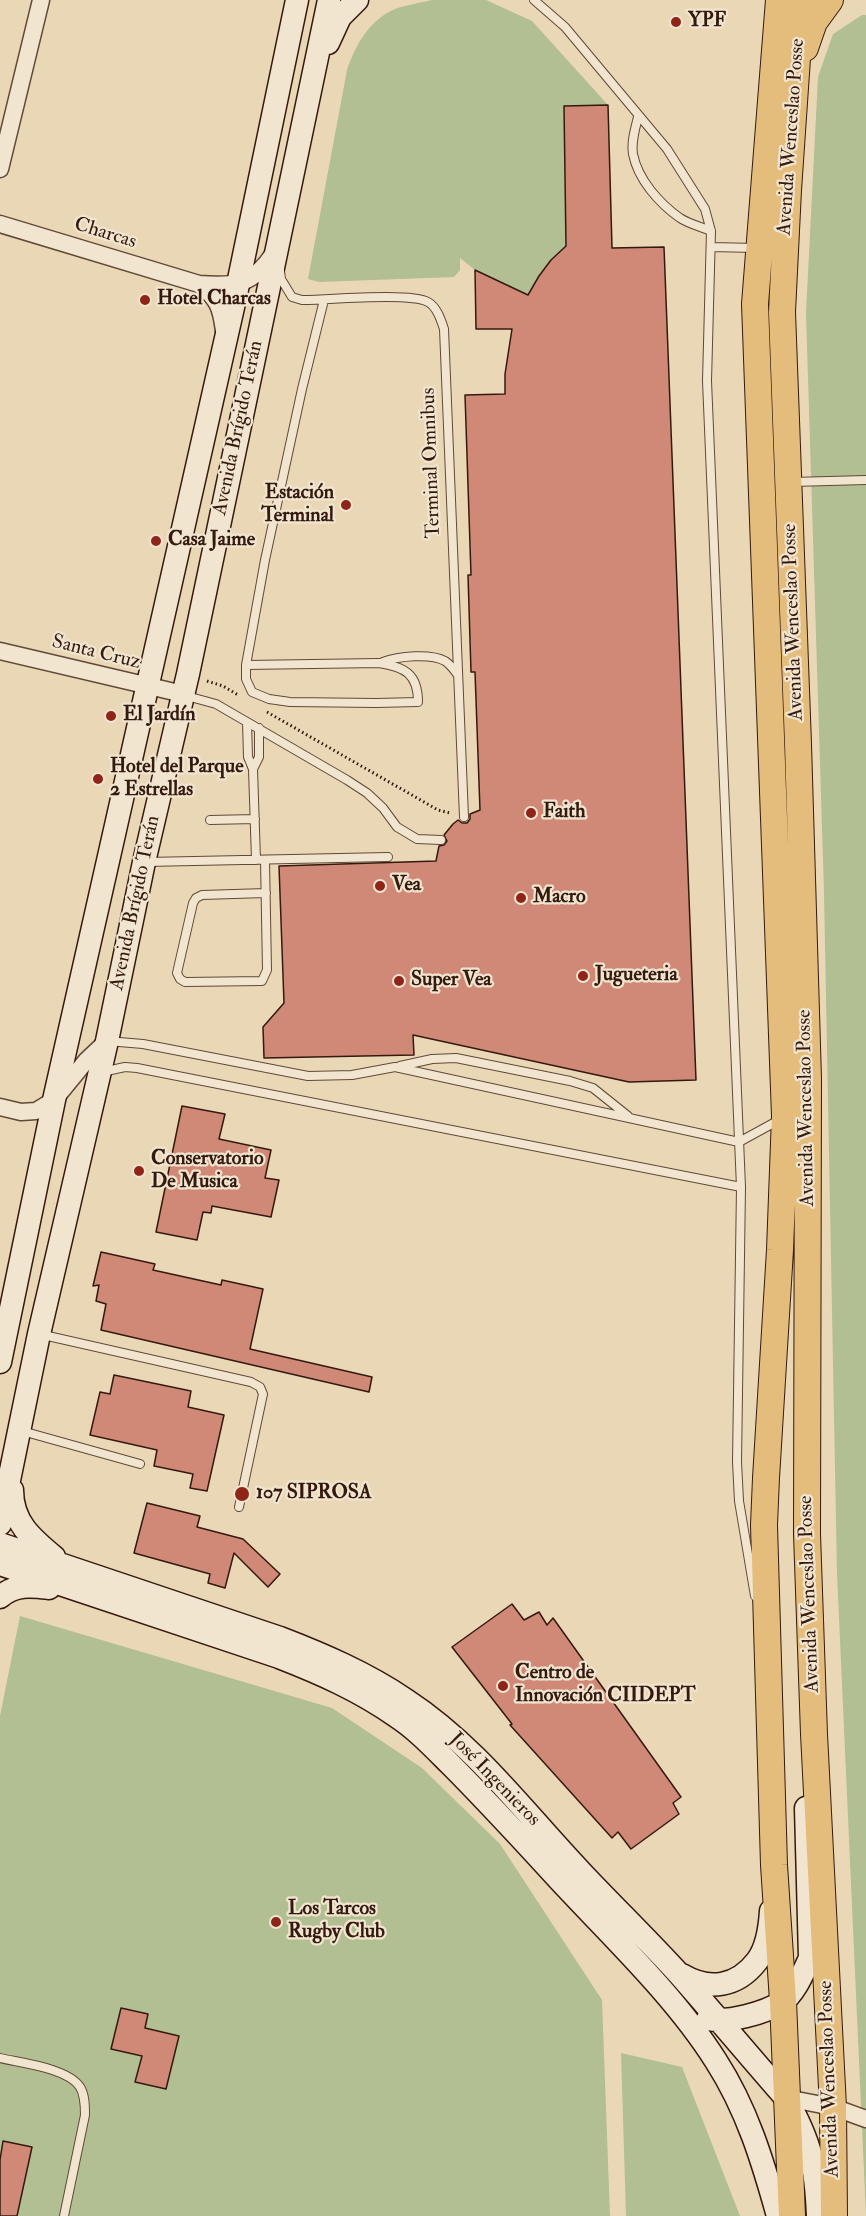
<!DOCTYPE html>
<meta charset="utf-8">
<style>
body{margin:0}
canvas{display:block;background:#e9d7b6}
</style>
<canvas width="866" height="2216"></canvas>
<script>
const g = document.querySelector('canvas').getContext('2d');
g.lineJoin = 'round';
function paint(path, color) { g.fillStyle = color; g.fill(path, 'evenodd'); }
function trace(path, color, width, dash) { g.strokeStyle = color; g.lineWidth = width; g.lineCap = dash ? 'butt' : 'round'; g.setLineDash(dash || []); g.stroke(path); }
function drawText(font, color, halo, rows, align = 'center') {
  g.font = font + ' "IM FELL Double Pica",serif'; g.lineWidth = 4.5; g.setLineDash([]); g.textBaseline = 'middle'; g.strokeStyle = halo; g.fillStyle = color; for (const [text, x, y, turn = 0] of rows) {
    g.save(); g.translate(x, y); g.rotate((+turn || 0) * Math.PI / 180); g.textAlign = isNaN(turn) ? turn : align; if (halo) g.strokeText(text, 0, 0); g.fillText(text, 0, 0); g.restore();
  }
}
const green = new Path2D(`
 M432,0H486L532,21L608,105L564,106L566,246C550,261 539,276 528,295L475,270L460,258V270L454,277L319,282L308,279L347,70C355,46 369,20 395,9C406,5 420,3 432,0Z
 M862,15H866V2216L837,1573L824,892L806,313L818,77L833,34Z
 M20,1616L332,1708L422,1768L500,1844L602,2000L610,2216H0V1716Z
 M621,2053L682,2067L740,2216H626Z`);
const building = new Path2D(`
 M608,105L612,248L664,247L696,1080L629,1082L413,1035L414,1055L264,1058L263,1027L284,1003L279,866L436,861L439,846L444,845L447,841L444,835L453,824L458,820L462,823H467L470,819V814L480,810L475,672H471L468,575H471L465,395L505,394V374L512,329H476L475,270L528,295L539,276L551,260L566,246L564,106Z
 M182,1106L225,1114L219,1139L271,1150L265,1178L279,1180L271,1217L212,1206L211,1213L203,1212L197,1240L156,1232Z
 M101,1252L155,1264L153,1270L221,1285L222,1280L263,1289L250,1349L372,1377L369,1392L101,1330L106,1304L96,1301L99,1285L93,1286Z
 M114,1375L191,1391L188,1407L224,1415L207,1491L190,1488L193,1474L154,1466L157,1450L90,1435L100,1392L110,1394Z
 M147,1503L200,1516L197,1527L243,1539L280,1574L268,1587L234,1553L225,1588L208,1583L210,1574L134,1553Z
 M512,1604L524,1620L539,1612L547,1625L553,1618L681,1797L673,1803L679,1814L631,1849L618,1832L612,1838L510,1725L512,1724L452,1647Z
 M121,2008L148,2014L145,2028L179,2036L166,2089L135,2082L142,2056L111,2049Z
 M3,2141L32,2147L17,2216H0V2160Z`);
const path = new Path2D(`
 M207,681L223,686L238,695
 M267,712L438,810L450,813`);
const service = new Path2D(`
 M534,0L565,27L667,149L705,209L711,231L707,381L741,1187L737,1462L739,1501L755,1596
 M638,117C635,129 631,142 633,154C638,180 660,204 680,218C689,224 702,227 711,231
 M711,247L756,248
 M280,271L281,279L292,297L302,300C326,300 411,292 428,302C437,307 441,320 444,329L464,817
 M792,482L866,480
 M383,662C398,656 431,653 445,661C451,665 454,670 458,675
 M246,665L379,663C405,667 418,674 418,702L376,703L290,702L269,699L252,692L246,679V665L265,560L302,389L324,300
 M183,695L216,704L347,780L367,793L383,808L397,827L417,839L441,840
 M247,722L248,757L253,769L256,860
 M253,769L259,757V728
 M210,820L255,819
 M265,860L267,970L262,981L185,982L180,979L177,973L193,903L196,898L202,895L266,893
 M146,862L388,857
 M107,1041L143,1044L308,1076L352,1075L395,1067L739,1142L781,1119
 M400,1066L432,1059L456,1058L570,1081L593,1088L628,1116
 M102,1072L125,1067L137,1068L741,1187
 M39,1334L251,1382L260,1387L263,1394L239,1507
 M22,1431L140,1464
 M0,2058C21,2063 68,2068 80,2087C85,2095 85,2106 85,2115L64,2216`);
const minor = new Path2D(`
 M0,169L41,0
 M0,224L199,284C236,287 253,285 274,253
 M199,284C218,299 221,307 224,331
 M0,651L183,694
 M0,1107L21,1112L36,1111L54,1100L86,1061L107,1041
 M786,2098L833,2107L866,2119`);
const secondary = new Path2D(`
 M328,43L340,17L357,0
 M0,1362L54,1100L236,294L297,0
 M12,1490C12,1522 31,1538 54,1557
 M0,1524L39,1334L107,1041L144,862L188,674L329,0
 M0,1544L280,1638C324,1655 366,1673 406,1700C475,1745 525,1813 581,1872C613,1906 647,1939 679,1974C715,2015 750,2057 786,2098C811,2143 816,2166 818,2216
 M0,1564L279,1657C320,1673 359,1690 396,1716C416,1729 433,1747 450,1764C485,1799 519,1836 553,1873C607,1932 673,1993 716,2061C747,2109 763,2162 778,2216
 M0,1597C15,1584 31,1586 49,1588
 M682,1975C709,1991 737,1987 757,1961C767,1948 770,1927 771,1911
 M708,2019C728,2023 765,2013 782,2002C795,1993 803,1973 810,1958L806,1808`);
const primary = new Path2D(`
 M779,0L755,304L785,1116L780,1250L766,1478L764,1525L774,1865L783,2001L792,2216
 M801,0L788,190L782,312L798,744L808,1079L807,1534L814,1734L833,2107L834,2216
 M805,48L814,22L830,0`);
const markers = [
 [676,22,6,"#8f2418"],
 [145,300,6,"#8f2418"],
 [346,505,6,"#8f2418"],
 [156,541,6,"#8f2418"],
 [111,716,6,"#8f2418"],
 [98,779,6,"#8f2418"],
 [531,813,6,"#8f2418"],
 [380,886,6,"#8f2418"],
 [521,898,6,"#8f2418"],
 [583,976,6,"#8f2418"],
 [399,981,6,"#8f2418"],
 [139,1171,6,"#8f2418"],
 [242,1494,8,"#8f2418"],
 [503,1686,6,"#8f2418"],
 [276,1922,6,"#8f2418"]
];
const poiNames = [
 ["YPF",688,22],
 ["Hotel Charcas",157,300],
 ["Estación",334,494,"right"],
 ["Terminal",334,517,"right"],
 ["Casa Jaime",168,541],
 ["El Jardín",123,716],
 ["Hotel del Parque",110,768],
 ["2 Estrellas",110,791],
 ["Faith",543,813],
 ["Vea",392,886],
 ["Macro",533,898],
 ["Jugueteria",595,976],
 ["Super Vea",411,981],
 ["Conservatorio",151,1160],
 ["De Musica",151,1183],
 ["107 SIPROSA",256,1494],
 ["Centro de",515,1674],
 ["Innovación CIIDEPT",515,1697],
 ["Los Tarcos",288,1910],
 ["Rugby Club",288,1933]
];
const streetNames = [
 ["Avenida Wenceslao Posse",792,137,-86],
 ["Charcas",105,234,17],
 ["Avenida Brígido Terán",239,428,-78],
 ["Terminal Omnibus",432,463,-92],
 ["Avenida Wenceslao Posse",794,622,-92],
 ["Santa Cruz",96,653,14],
 ["Avenida Brígido Terán",136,903,-78],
 ["Avenida Wenceslao Posse",807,1108,-91],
 ["Avenida Wenceslao Posse",810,1594,-92],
 ["José Ingenieros",494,1780,46],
 ["Avenida Wenceslao Posse",830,2079,-92]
];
paint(green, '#b1bf92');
paint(building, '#d08877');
trace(building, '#341a0e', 1.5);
trace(service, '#614938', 10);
trace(minor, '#614938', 19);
trace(secondary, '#341a0e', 25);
trace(primary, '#341a0e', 28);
trace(path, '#341a0e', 3, [1.5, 3]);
trace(service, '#f1e5d0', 8);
trace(minor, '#f1e5d0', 16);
trace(secondary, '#f1e5d0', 22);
trace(primary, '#e4bc7b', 26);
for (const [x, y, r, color] of markers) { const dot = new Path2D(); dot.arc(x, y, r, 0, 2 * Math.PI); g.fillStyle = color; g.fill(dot); trace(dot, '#f1e5d0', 2); }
drawText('bold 20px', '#341a0e', '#f1e5d0', poiNames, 'left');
drawText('20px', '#341a0e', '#f1e5d0', streetNames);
</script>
